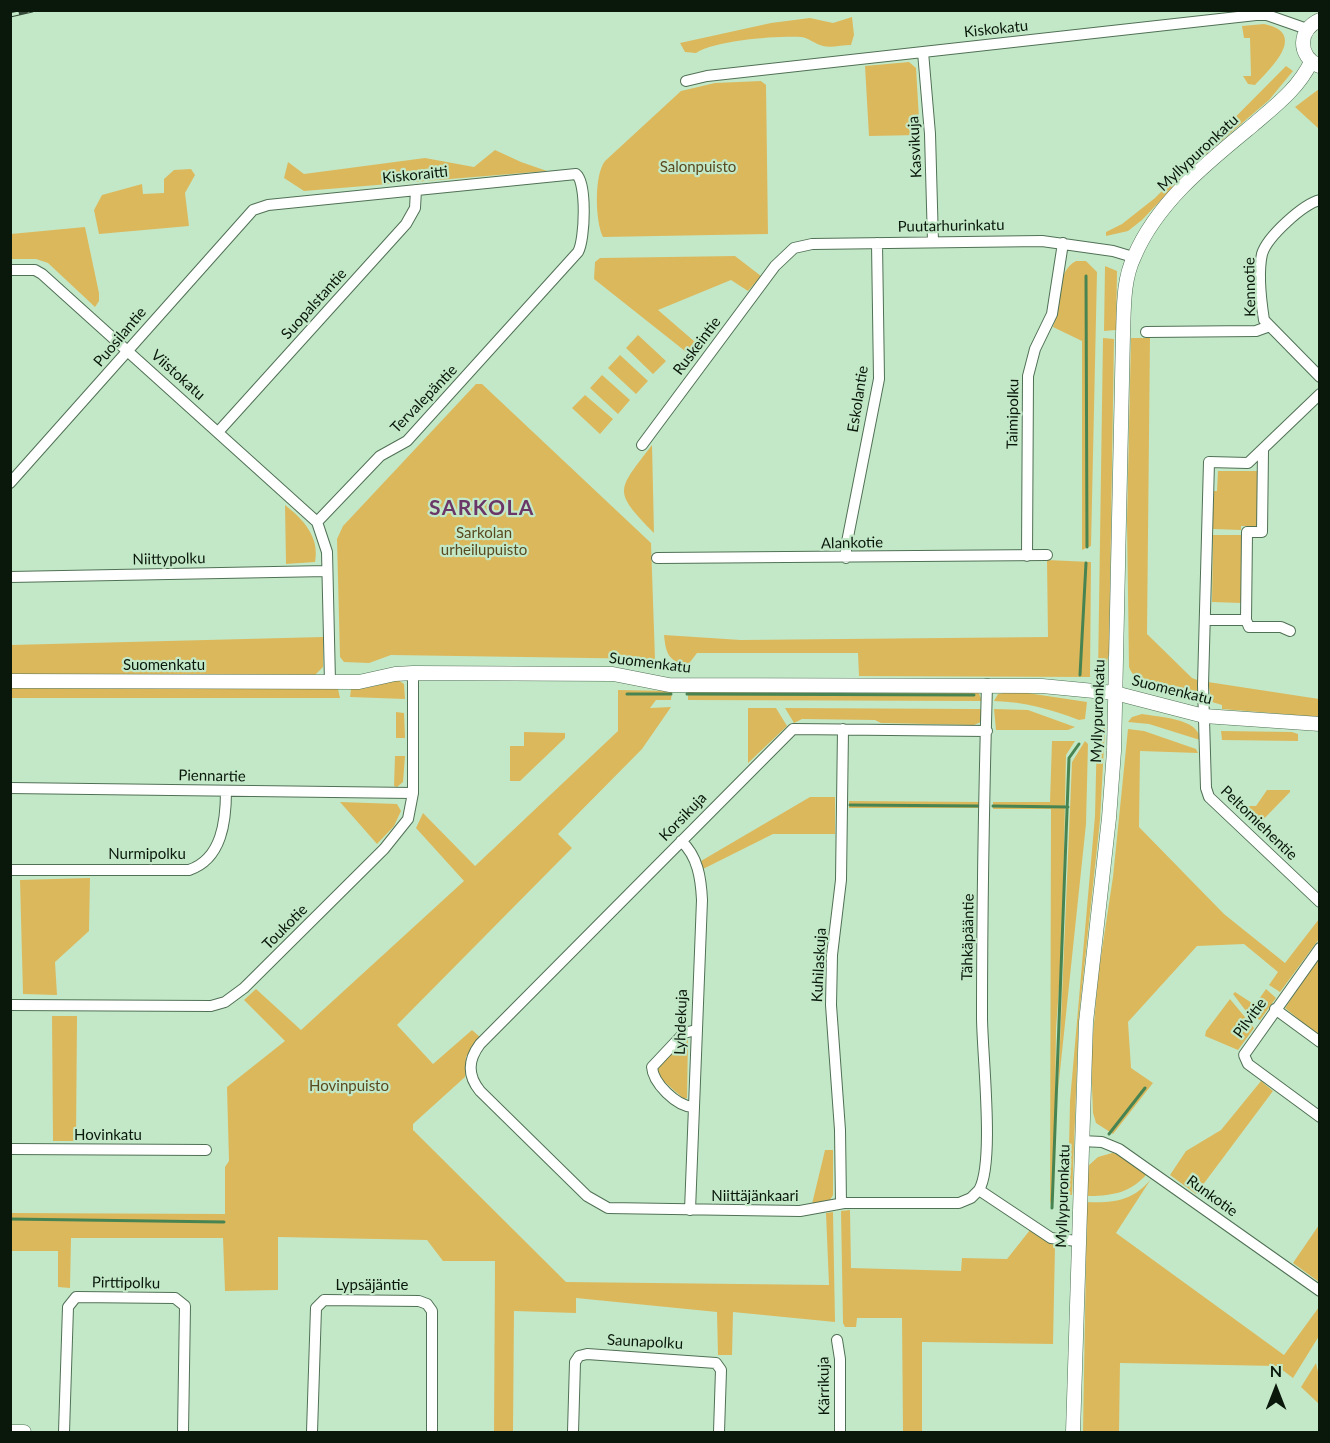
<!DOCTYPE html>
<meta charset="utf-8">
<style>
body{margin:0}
#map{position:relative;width:1330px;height:1443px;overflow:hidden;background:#c3e8c7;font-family:Lato,sans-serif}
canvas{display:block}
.frame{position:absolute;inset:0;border:12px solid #0a180c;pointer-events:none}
.north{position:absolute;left:1246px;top:1359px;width:60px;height:60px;-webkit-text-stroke:4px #c3e8c7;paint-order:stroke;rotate:0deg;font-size:16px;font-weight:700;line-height:24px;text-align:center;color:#0a180c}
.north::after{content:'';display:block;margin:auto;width:21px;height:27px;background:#0a180c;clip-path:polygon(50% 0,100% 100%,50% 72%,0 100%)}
</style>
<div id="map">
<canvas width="1330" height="1443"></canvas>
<div class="frame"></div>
<div class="north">N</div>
</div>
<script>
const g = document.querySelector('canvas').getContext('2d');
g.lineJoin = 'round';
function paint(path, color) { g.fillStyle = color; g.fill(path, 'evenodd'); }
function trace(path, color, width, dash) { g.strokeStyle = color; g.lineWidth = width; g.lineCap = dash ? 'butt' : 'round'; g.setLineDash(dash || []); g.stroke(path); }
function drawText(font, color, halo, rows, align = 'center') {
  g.font = font + ' Lato,sans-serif'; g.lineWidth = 4.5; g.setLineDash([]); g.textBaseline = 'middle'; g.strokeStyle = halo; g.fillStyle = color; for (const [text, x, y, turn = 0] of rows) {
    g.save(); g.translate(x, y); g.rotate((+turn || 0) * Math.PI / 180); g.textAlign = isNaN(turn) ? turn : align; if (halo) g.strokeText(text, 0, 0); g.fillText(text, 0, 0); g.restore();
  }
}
const green = new Path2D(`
 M852,17L854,35L851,45C842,45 831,48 823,46C815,44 809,38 801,37C775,36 717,40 696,53L685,52L680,43L771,23L810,18L833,23Z
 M1264,24C1309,33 1270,69 1255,85L1248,84L1243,76H1251L1250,38H1244L1242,26Z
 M909,62L916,68L920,135L869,136L865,66Z
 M1286,66L1293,71L1269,100L1198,161L1142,220L1128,231L1106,236V232L1122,224L1155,198Z
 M761,81L766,85L768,234L603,237C595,221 594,175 605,161L681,91L715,83Z
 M1319,89V129L1295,107Z
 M495,150L521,162L547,171L304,191L284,178L288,162L304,174L425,158L474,167Z
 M191,169L195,175L185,193L189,226L99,234L94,210L102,195L142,184L143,194L164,193V179L174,170Z
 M85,227L99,293V301L95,307L48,263L36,259H11V234Z
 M735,256L761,276L748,291L731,280L658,310L702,348L695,359L594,279L595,262L600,258Z
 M1076,261H1086L1097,272L1091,546L1082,550V341L1053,327C1061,308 1055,271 1076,261Z
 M1105,266L1117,271L1116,330L1104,331Z
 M638,335L666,361L653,374L626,348Z
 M1103,338L1114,339L1109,654L1105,668L1098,674Z
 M1131,338H1150L1147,634L1192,678L1200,681V697L1195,701C1177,699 1134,685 1129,667L1127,521Z
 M620,355L648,381L636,394L608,368Z
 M602,375L630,400L618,414L590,388Z
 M476,384H482L651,543L655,659L391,655L369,663L344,662L340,657L337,539L343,526Z
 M585,395L613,419L600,434L572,408Z
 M652,445L654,533C612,490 617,491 652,445Z
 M1218,471H1257V526H1241V530L1213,529V491H1217Z
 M285,505C303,519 320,537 315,562L286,564Z
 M1213,535H1243L1241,603L1212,602Z
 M1047,560L1091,562L1090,677L859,676L858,653H697L687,666C668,660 666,654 664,635L741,640L1048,637Z
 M323,637V667L315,675L11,674V645Z
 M398,680L404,684L405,699L350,697L351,689L366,688Z
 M1208,682L1319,699V717L1222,709V705L1212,702Z
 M11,688L338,689L340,698H11Z
 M618,690L672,691L671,700H656L650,708L671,707L642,749L558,834L572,848L397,1025L433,1064L472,1030L480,1037L466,1057L465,1077L413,1124V1130L566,1282L829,1285L826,1213L833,1212L835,1322L733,1312L732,1355H718L717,1312L576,1298V1313L514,1311L513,1432H494L495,1261H443L427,1240L278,1237V1290L225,1291L223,1238H71L70,1288L58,1287V1251H11V1213L225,1214V1167L229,1161L227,1087L285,1041L244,1000L256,989L301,1030L464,881L416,828L423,813L475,866L618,731Z
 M688,691H978L982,701L688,700Z
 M1014,691L1087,702L1085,719L1079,720C1050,709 1025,702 994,701L998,694Z
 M748,708H776L787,726L748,763Z
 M785,708L980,709L982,712L981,722L974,725L881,723L875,720L802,719L794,723Z
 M994,709L1028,710L1075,727L1068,730H996Z
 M396,712L404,713L405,738H396Z
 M1142,714C1158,717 1200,718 1200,740L1149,724L1128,722L1132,717Z
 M1099,728H1105L1100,820L1079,1016L1072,1195H1068L1070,1101L1095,816L1097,731Z
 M1128,729L1144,731L1196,749L1198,753L1140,751L1139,827L1224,914L1285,963L1319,919V939L1280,992L1269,985L1278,972L1244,944L1197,946L1128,1022L1131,1068L1153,1083L1113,1134L1096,1123L1093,1113L1091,1059L1098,976L1113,877Z
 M1221,731L1292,732L1298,734V741L1222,740Z
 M524,732L565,733V738L520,781H510V746H524Z
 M1052,741H1075L1066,755L1062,946L1056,1029L1054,1186L1050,1205L1051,809H993V802H1050Z
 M1085,741L1088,744L1086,824L1058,1090L1072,762Z
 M395,756H405L403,782L397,787L394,786Z
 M1267,790H1290V792L1256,827L1237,806H1256Z
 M810,797H835V834H773L703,869L701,861Z
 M849,801L980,802V808H849Z
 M340,802L397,804L401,811L394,826L377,844Z
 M90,878L89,931L55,962L57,995L23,994L20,880Z
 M1319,957V1036L1285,1008Z
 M1266,989L1276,998L1260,1020L1249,1015L1233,994L1235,992L1255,1005Z
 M1230,999L1254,1028L1238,1050L1205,1036L1206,1031Z
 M52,1016H77L76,1141H53Z
 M685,1039L688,1040L687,1098L684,1099L661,1079L657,1069Z
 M1261,1081L1273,1091L1196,1194L1170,1175L1186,1151L1221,1130Z
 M825,1150H833V1195L830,1200L812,1204Z
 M1112,1153L1119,1154L1146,1175C1129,1194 1110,1196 1085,1196L1088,1166L1098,1157Z
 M1151,1179L1116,1233L1284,1355L1319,1307V1336L1293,1378L1277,1366L1120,1363L1119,1432H1083L1087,1202C1114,1203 1133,1201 1151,1179Z
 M850,1210L851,1268L961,1271L962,1258L1007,1259L1030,1230L1055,1246L1053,1344L922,1342V1432H903L902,1318H857L856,1327H845L843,1323L841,1211Z
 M1319,1225V1282L1293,1263Z
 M1316,1363L1319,1376V1404L1301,1387Z`);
const stream = new Path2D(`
 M1086,276L1087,547
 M1080,675L1086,563
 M627,694H671
 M687,694L974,695
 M850,805L978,806
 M993,806L1068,807
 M1109,1134L1145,1088
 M1052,1208L1069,758L1079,744
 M10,1219L224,1222`);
const minor = new Path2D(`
 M923,52L930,134L933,242
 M686,81L707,76L1256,15H1267L1307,29
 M1320,200C1303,204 1267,237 1262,254C1258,272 1261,301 1264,320L1320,377
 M10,270H35L42,274L317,522
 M1146,332L1256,331L1267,327
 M1320,394L1248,463L1209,462L1203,685L1206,788L1209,797L1320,902
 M219,431L406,224L415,208L416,190
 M642,445L775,266L794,248L812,244L1042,241L1113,251L1133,257
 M10,483L253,210L268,205L576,174C587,182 585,240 578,252L407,441L380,456L317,522L327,552L330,682
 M1027,556L1028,376L1035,349L1052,314L1063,243
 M657,558L1047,555
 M846,558V547L879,379L877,243
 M10,577L327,571
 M1206,620H1246L1247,532H1262L1263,451
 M1246,620L1249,627H1281L1290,631
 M987,731L793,729L480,1044C468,1060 467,1075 480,1091L587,1196L608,1208L800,1211L844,1203H959L971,1198L979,1190L1051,1238L1077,1241
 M10,788L413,793
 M681,841C698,856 701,879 702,900L690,1210
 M10,870H189C222,859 226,821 226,791
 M1320,948L1244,1055L1248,1064L1320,1117
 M10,1005L211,1006L225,1002L244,988L384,849L408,819L413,793V673
 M1275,1009L1320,1042
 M693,1107C676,1106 653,1083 652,1067L684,1033L696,1030
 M1081,1141L1102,1142L1119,1149L1320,1291
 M10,1149L206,1150
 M979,1190C995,1163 982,1053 982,1017C982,906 984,795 987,684
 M841,1203L840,1130L831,1005L832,955L841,880L843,729
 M837,1340L840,1359V1432
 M64,1432L68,1307L76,1297L175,1298L185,1306L183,1432
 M312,1432L316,1308L324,1300L419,1301L427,1304L432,1311V1432
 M573,1432L575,1362L579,1356L587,1354L716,1363L721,1370L719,1432`);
const tertiary = new Path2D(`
 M1319,66C1298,56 1297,30 1320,20
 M10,681L359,682L395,674L413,673L613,674L669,685L1042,686L1115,693L1204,716L1320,724
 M10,1432H24
 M1073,1432L1086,1022L1109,818L1114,751L1123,334C1124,308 1123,280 1134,257C1157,202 1208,162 1253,125C1275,106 1298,89 1311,62`);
const rail = new Path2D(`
 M10,15L32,10`);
const streetNames = [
 ["Kiskokatu",996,29,-6],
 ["Kasvikuja",915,147,-93],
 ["Myllypuronkatu",1198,153,-43],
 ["Kiskoraitti",415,175,-6],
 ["Puutarhurinkatu",951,226,-1],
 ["Kennotie",1250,287,-91],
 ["Suopalstantie",314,304,-48],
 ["Puosilantie",120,337,-50],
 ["Ruskeintie",697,346,-53],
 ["Viistokatu",178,375,42],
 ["Tervalepäntie",424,399,-46],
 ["Eskolantie",858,399,-81],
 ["Taimipolku",1013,414,-89],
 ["Alankotie",852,543,-1],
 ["Niittypolku",169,559,-1],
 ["Suomenkatu",650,663,7],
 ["Suomenkatu",164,665],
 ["Suomenkatu",1172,690,14],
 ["Myllypuronkatu",1098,711,-88],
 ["Piennartie",212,776,1],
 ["Korsikuja",683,817,-46],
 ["Peltomiehentie",1259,823,44],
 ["Nurmipolku",147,854],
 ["Toukotie",285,927,-45],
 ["Tähkäpääntie",968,937,-89],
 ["Kuhilaskuja",819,965,-87],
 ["Pilvitie",1250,1018,-54],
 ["Lyhdekuja",681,1022,-88],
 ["Hovinkatu",108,1135],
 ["Niittäjänkaari",755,1196],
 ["Myllypuronkatu",1063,1196,-88],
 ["Runkotie",1212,1196,36],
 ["Pirttipolku",126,1283,1],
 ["Lypsäjäntie",372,1285],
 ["Saunapolku",645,1342,3],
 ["Kärrikuja",824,1386,-91]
];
const parkNames = [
 ["Salonpuisto",698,167],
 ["Sarkolan",484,533],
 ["urheilupuisto",484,550],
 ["Hovinpuisto",349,1086]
];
const districtNames = [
 ["SARKOLA",482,508]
];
paint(green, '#dcb85d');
trace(stream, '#488452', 3);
trace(minor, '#507155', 12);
trace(tertiary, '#507155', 15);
trace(minor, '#fff', 10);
trace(tertiary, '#fff', 14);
trace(rail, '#364938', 5);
trace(rail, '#c3e8c7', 3, [9]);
drawText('15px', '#0a180c', '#c3e8c7', streetNames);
drawText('15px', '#594920', '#c3e8c7', parkNames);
g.letterSpacing = '1.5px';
drawText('bold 21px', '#6a3768', '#c3e8c7', districtNames);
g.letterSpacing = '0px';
</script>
